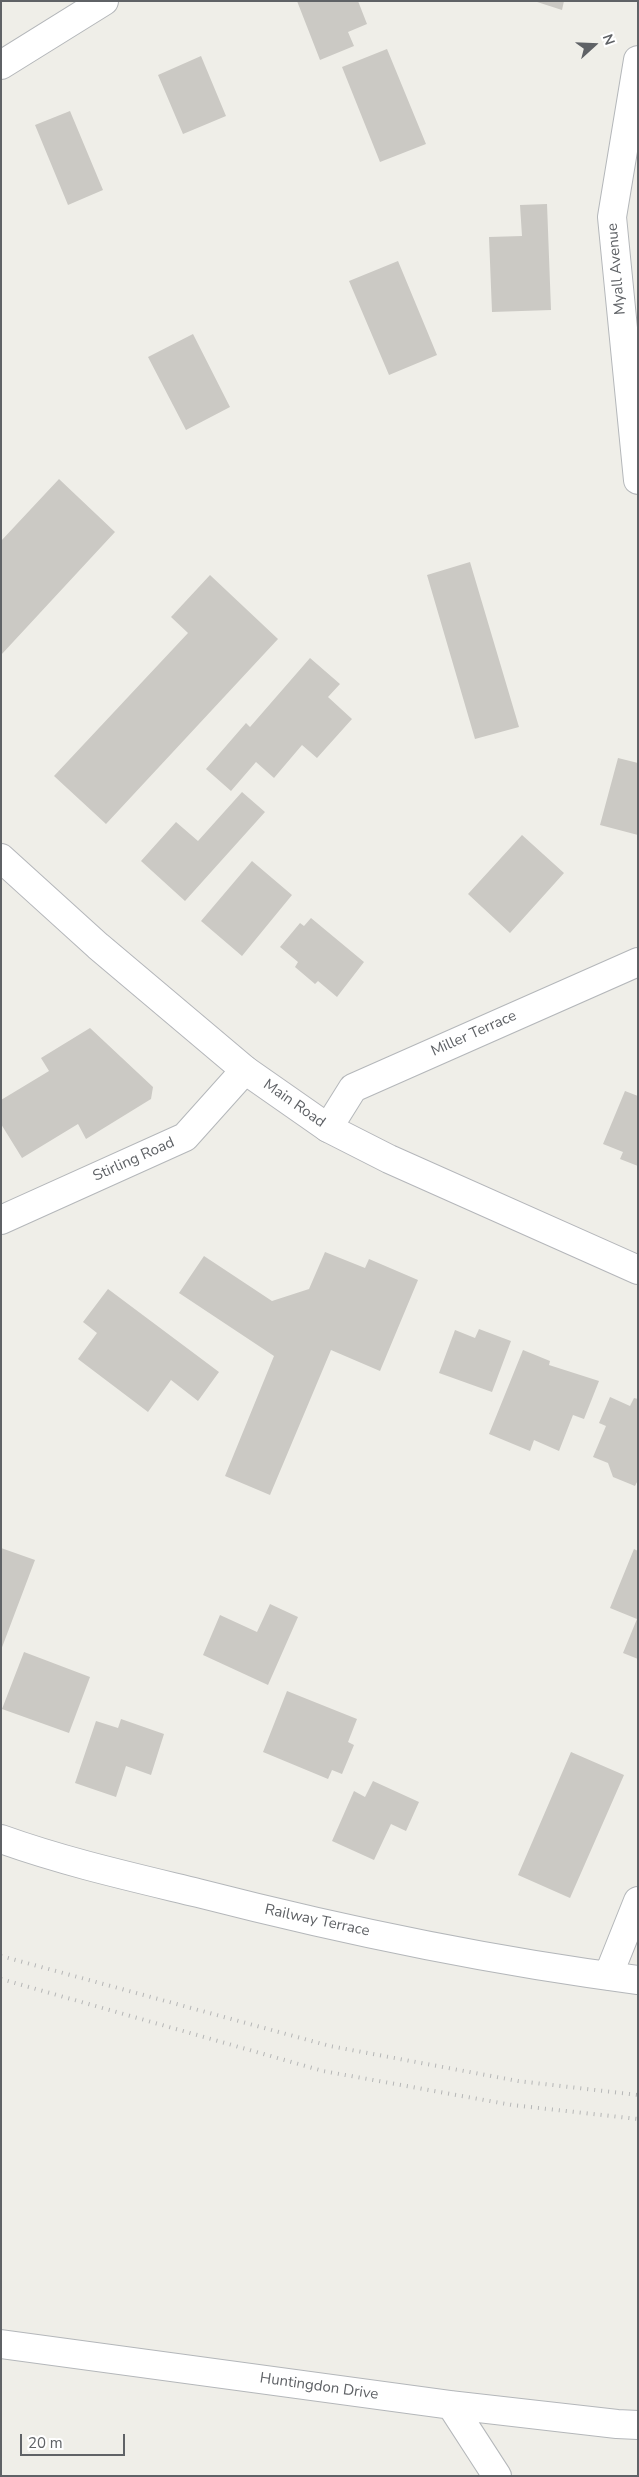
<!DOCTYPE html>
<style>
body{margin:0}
#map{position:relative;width:639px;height:2477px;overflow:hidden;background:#efeee8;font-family:"Nunito Sans",sans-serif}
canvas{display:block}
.frame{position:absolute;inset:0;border:2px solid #5f6266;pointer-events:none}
.north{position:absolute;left:569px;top:20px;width:50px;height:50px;-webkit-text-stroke:4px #fff;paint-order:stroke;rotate:70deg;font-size:14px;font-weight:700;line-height:20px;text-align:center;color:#5f6266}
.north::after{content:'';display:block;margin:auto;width:18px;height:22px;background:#5f6266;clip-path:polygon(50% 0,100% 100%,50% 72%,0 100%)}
.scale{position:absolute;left:20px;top:2434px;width:105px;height:22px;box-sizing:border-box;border:2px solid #5f6266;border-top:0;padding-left:6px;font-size:15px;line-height:18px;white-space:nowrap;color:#5f6266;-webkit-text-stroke:4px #fff;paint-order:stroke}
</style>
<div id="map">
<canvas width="639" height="2477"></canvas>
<div class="frame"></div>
<div class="north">N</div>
<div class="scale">20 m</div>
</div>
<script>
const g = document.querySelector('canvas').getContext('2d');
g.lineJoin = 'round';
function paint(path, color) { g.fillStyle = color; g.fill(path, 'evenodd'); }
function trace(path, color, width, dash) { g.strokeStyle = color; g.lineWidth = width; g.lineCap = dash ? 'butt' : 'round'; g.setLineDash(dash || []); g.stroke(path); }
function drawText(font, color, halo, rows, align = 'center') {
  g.font = font + ' "Nunito Sans",sans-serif'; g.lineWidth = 4; g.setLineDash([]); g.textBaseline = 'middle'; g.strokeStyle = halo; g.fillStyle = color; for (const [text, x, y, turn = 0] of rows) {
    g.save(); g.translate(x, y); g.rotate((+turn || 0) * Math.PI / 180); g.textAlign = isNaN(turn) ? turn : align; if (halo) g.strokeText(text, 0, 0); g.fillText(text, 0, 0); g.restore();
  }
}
const building = new Path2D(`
 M297,1H358L367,24L348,32L354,46L320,60Z
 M534,1H564L562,10Z
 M387,49L426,144L380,162L342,67Z
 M201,56L226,116L183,134L158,75Z
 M70,111L103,190L68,205L35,125Z
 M547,204L551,310L492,312L489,237L522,236L520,205Z
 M398,261L437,355L389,375L349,281Z
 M193,334L230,407L186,430L148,357Z
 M59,479L115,532L1,655V541Z
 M470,562L519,727L475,739L427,575Z
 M210,575L278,639L106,824L54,776L188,633L171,617Z
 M310,658L340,684L328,697L352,719L317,758L302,745L274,778L256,762L231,791L206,769L246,723L250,727Z
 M618,758L638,763V835L600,825Z
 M242,792L265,812L185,901L141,861L176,822L198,841Z
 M522,835L564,873L510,933L468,894Z
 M252,861L292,895L242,956L201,921Z
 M311,918L364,962L337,997L318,981L315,984L295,967L298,962L280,947L300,923L304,926Z
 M90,1028L153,1087L151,1099L86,1139L78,1124L22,1158L1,1124V1100L49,1071L41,1058Z
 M625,1091L638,1096V1166L620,1159L623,1152L603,1144Z
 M325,1252L365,1268L369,1259L418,1280L380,1371L331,1350L270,1495L225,1476L274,1356L179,1293L204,1256L272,1301L309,1289Z
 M108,1289L219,1372L198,1401L171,1380L148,1412L78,1359L97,1333L83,1322Z
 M479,1329L511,1341L492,1392L439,1373L455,1330L475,1338Z
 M523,1350L550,1361L549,1365L599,1381L584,1419L573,1415L559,1451L534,1440L530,1451L489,1434Z
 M610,1397L630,1406L634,1398L638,1399V1480L635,1486L613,1477L608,1463L593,1457L606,1426L599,1423Z
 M1,1548L35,1560L1,1650Z
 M634,1549L638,1551V1659L623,1653L637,1619L610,1608Z
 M270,1604L298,1617L268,1685L203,1655L220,1615L257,1632Z
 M24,1652L90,1677L69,1733L2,1709Z
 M287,1691L357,1719L348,1742L354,1745L342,1774L332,1770L328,1779L263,1752Z
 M121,1719L164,1734L151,1775L126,1766L116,1797L75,1783L96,1721L118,1728Z
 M571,1752L624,1775L570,1898L518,1875Z
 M373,1781L419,1802L406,1831L391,1824L374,1860L332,1841L354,1791L365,1797Z`);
const street = new Path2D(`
 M638,60L612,217L638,480
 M1,65L104,1
 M328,1128L353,1088L638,962
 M1,1220L185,1137L245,1070
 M1,1839C65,1862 132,1877 198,1893C342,1930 490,1961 638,1980
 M608,1976L638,1901
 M1,2344L451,2405L617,2424L638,2425
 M451,2405L497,2476`);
const secondary = new Path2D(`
 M1,858L98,946L245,1070L328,1128L389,1159L638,1270`);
const rail = new Path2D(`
 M1,1956L330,2046L518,2081L638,2095
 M1,1979L323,2071L512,2105L638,2119`);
const streetNames = [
 ["Myall Avenue",617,269,-95],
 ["Miller Terrace",474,1034,-24],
 ["Main Road",294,1104,35],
 ["Stirling Road",134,1160,-24],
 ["Railway Terrace",317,1921,12],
 ["Huntingdon Drive",319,2387,8]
];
paint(building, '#cbc9c4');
trace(street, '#b4b7ba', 30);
trace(secondary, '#b4b6ba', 30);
trace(street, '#fff', 28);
trace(secondary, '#fff', 28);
trace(rail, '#b5b6b6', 4, [1, 6]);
drawText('15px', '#5f6266', '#fff', streetNames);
</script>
